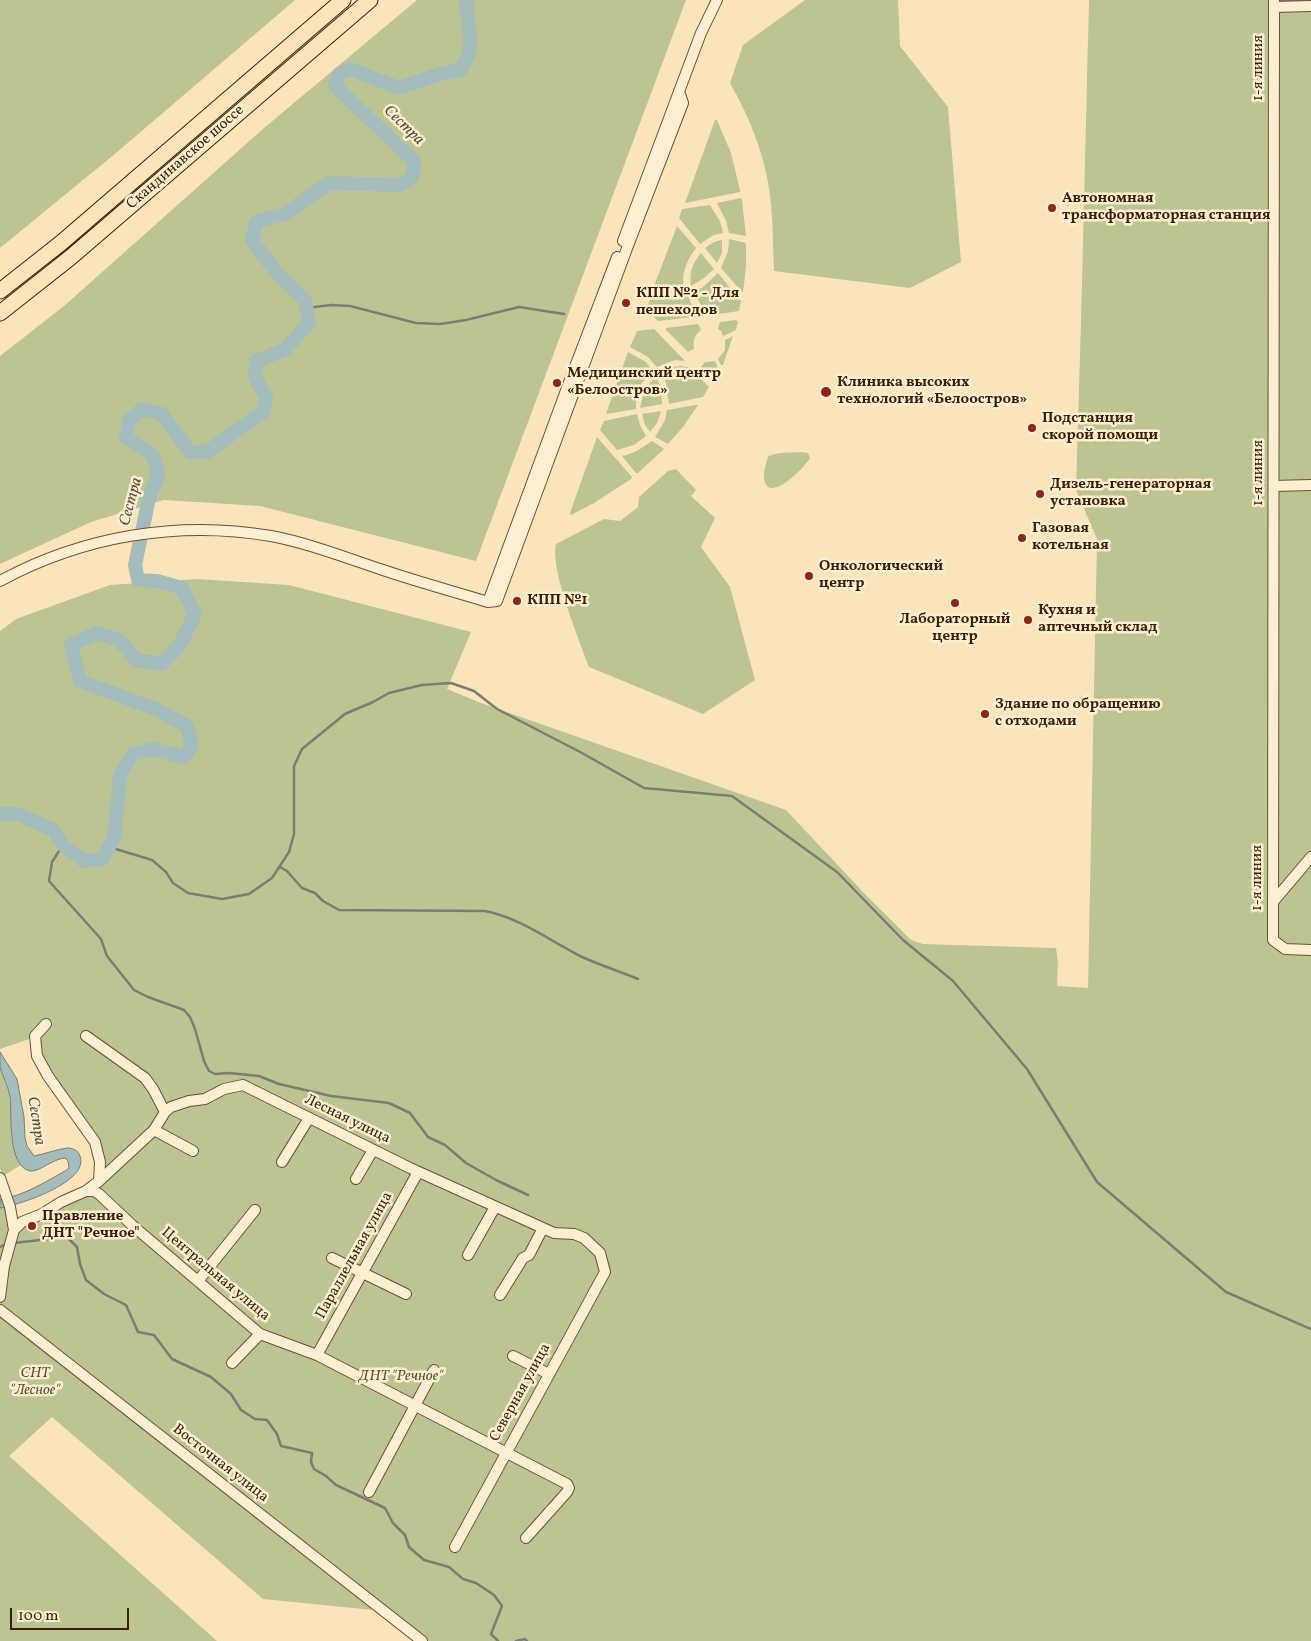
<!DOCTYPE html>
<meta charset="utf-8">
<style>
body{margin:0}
#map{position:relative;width:1311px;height:1641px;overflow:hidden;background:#fae5ba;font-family:Vollkorn,serif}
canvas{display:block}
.scale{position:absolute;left:10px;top:1608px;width:119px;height:22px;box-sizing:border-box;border:2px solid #3b1f07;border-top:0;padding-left:6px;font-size:15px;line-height:18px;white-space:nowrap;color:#3b1f07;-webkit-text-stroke:4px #fceed2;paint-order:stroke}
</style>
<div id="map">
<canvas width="1311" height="1641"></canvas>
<div class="scale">100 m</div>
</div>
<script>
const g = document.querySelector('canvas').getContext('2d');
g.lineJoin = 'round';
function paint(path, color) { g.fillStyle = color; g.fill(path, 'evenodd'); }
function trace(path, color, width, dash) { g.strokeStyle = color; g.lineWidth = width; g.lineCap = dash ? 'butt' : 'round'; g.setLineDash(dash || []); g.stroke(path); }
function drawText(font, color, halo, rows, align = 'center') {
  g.font = font + ' Vollkorn,serif'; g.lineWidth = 5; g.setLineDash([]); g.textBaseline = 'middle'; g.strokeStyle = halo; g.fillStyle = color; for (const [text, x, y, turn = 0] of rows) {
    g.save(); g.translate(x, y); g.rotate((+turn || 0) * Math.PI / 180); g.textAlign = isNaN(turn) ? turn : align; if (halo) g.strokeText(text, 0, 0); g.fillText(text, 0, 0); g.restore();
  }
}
const green = new Path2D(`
 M0,0H295L116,153L0,248Z
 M417,0H686L476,561L260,506L164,500L91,522L0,564V356L64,306L264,128Z
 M805,0H898L900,46L948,107L961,262L910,288L774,271C773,246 773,220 770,195C765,155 750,118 730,83L743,45Z
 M1089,0H1311V1641H422L383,1611L263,1599L52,1417L9,1456L217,1641H0V1208L7,1207L13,1231L97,1183L95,1142L48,1076L35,1037L0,1049V631L16,619L110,585L197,579L289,585L471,632L447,689L481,703L786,810L863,892L911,940L923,944L1056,948L1058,964L1057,986L1088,988L1097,539L1076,490L1081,321Z
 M715,120H717L731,153L740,190V192L685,203Z
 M741,198L742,200L746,236L729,233L726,221L717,203Z
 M710,205L720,221L723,233L714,235L700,244L679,218L682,209Z
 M677,226L696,248C687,260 681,273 684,288L666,290L654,286Z
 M729,239L746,243V266L743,293L721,268L728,251Z
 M722,240V253L717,263L705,248L714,242Z
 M701,253L714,269L704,278L691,286C689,272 692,264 701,253Z
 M718,273L741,301L739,311L712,315L705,310L692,292L702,288Z
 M653,293L673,296L687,293L691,303L703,316L658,321L646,309Z
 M736,320L738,322L736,330L723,336L721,331L718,329L720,322Z
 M698,324L701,330C694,336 693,340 694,349L688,352L666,330V328Z
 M654,329L685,361L675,360L657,367L648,357L630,347L637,331Z
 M733,336L723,365H721L718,359L725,350V340Z
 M628,352L646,362L653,371C640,381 636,393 636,409L606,414Z
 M715,361L719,371L715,379H713L701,367L705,362Z
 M682,366L691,368L709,387L703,397L669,404L666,383L661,372L672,367Z
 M656,375L661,388L662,404L640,408L644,391Z
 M695,405H698L683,427L668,444L655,437L665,420L667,410Z
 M661,411L657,423L650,432L645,425L642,414Z
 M637,414L640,425L646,436L634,445L617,450L600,430L604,421Z
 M597,437L632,477L631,479L594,503L571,515L570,513Z
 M652,441L664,449L638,473H636L622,456C633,454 642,448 652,441Z
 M801,452L808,453L810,458C803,470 762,510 764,472C765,467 767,461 768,456L780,453Z
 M676,469L696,490L691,496L715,518L701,547L730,587L755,680L703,714L589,667C579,639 550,570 556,544L604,519L620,521L638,507L639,497L668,471Z
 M0,1067L9,1094L12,1128L18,1162L21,1165L3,1176L0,1168Z`);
const water = new Path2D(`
 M0,1052L17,1079L24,1117L25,1138L27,1146L34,1156C45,1154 57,1149 68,1148C73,1148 79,1151 80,1156C90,1182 19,1205 0,1208V1199C24,1196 45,1182 65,1171L69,1168L68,1161L65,1158C52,1159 40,1172 30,1171C7,1166 12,1114 10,1097C8,1086 3,1077 0,1067C0,1063 0,1056 0,1052Z`);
const stream = new Path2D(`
 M1279,1L1303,0
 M306,308L331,305L350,306L416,323L440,324L466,320L519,307L564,314
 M63,845L52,862L49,881L101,939L107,956L134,990L148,997L184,1010L190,1017L195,1029L204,1061L209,1071L215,1074L229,1073L259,1076L279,1084L331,1096L389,1103L410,1113L428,1137L445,1145L466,1163L496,1180L528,1195
 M109,847L152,860L166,872L173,883L188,893L222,899L249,894L272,878L289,852L294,834V766L302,749L345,714L373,702L389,693L422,685L451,683L474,691L497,709L582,753L644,788L732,796L837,872L903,940L953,981L1027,1069L1097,1182L1226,1292L1311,1329
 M280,867L287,871L302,888L315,893L323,901L339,910L485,911C520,918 549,940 580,956C599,965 619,971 638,979
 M14,1243L67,1237L77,1247L80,1264L86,1280L104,1294L126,1305L138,1332L154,1335L172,1359L211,1377L231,1394L241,1410L255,1419L267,1420L277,1434L281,1446L312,1453L311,1462L314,1469L326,1476L336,1485L385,1508L393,1523L405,1535L409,1547L424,1560L449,1567L463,1579L476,1583L494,1595L502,1606L491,1634L498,1641
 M0,1247L6,1244
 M516,1641L525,1639L527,1641`);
const river = new Path2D(`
 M0,814H17L52,829L63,845L84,861L102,859L114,838L120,775L133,754L152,749L184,757L192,746L187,726L156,709L80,681L71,645L97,633L119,640L136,660L161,664L179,646L195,614L182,588L157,581L138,580L135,565L149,498L158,475L153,455L126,437L129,421L142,409L162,414L190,452H207L264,411L266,397L255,378L256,361L286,349L309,322L305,300L276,272L252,240L256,222L286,213L329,183L400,185L413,177L414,161L335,86L339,74L350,69L399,88L440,74L460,70L468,57L470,40L466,3L468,0`);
const minor = new Path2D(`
 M1274,0L1273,940L1285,949L1311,950
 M1274,7L1311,6
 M623,241L701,33L717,0
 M1274,486L1311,485
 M0,581C83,536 178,520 271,536C308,543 344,557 380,569C415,581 452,591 488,602L497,601L626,251L683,103L679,91
 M488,602L568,385L617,257
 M1273,902L1311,857
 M86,1036L145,1078L153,1089L165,1112
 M154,1130L193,1151
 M282,1162L309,1118
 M0,1178L10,1207L14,1230L4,1266L0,1297
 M356,1179L373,1150
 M99,1181L154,1130L165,1112L171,1107L189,1101L205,1099L224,1089L243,1085L410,1168L554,1233L574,1234L584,1238L600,1253L605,1272L455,1547
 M86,1191H94L99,1194L132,1225L260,1334L317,1355L567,1484L569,1488L567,1492L526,1538
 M14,1230L22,1222L42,1214L61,1202L86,1191L99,1181L100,1162L95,1142L48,1076L37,1056L35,1036L46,1024
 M468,1255L495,1207
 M332,1258L406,1294
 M198,1281L255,1210
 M500,1295L523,1258L529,1255L543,1228
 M0,1310L422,1641
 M317,1355L418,1172
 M513,1356L549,1374
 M232,1363L260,1334
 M369,1492L434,1370`);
const highway = new Path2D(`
 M0,291L61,243L343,0
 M0,313L71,257L370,0`);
const markers = [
 [1052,208,5,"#8f2418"],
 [626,303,5,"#8f2418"],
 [557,383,5,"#8f2418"],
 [826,392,6,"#8f2418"],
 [1032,428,5,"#8f2418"],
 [1040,494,5,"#8f2418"],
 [1022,538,5,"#8f2418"],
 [809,576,5,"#8f2418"],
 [517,601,5,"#8f2418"],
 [955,603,5,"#8f2418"],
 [1028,620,5,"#8f2418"],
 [985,714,5,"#8f2418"],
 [32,1226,5,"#8f2418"]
];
const streetNames = [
 ["1-я линия",1259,68,-90],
 ["Скандинавское шоссе",186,158,-41],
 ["1-я линия",1259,473,-90],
 ["1-я линия",1258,878,-90],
 ["Лесная улица",347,1120,26],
 ["Параллельная улица",355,1256,-61],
 ["Центральная улица",215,1275,40],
 ["Северная улица",521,1393,-61],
 ["Восточная улица",220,1464,38]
];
const poiNames = [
 ["Автономная",1062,199],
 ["трансформаторная станция",1062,216],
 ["КПП №2 - Для",636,294],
 ["пешеходов",636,311],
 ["Медицинский центр",567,374],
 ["«Белоостров»",567,391],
 ["Клиника высоких",837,383],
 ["технологий «Белоостров»",837,400],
 ["Подстанция",1042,419],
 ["скорой помощи",1042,436],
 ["Дизель-генераторная",1050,485],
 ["установка",1050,502],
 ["Газовая",1032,529],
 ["котельная",1032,546],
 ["Онкологический",819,567],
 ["центр",819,584],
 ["КПП №1",527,601],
 ["Кухня и",1038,611],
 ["аптечный склад",1038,628],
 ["Лабораторный",955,620,"center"],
 ["центр",955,637,"center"],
 ["Здание по обращению",995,705],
 ["с отходами",995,722],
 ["Правление",42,1217],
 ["ДНТ \"Речное\"",42,1234]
];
const parkNames = [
 ["СНТ",35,1374],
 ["\"Лесное\"",35,1391],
 ["ДНТ \"Речное\"",401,1377]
];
const waterNames = [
 ["Сестра",403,126,44],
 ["Сестра",132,502,-75],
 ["Сестра",35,1121,81]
];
paint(green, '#bcc591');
paint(water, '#a5bcbc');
trace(water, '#7b7d74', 1);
trace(stream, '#7b7d74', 2.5);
trace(river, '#a5bcbc', 14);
trace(minor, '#6b5034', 12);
trace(highway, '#3b1f07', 17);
trace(minor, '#fceed2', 10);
trace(highway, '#fae5ba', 15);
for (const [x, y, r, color] of markers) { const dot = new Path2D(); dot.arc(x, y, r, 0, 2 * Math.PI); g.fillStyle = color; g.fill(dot); trace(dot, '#fceed2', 2); }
drawText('15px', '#3b1f07', '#fceed2', streetNames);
drawText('bold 15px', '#3b1f07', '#fceed2', poiNames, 'left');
drawText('italic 15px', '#625130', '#fceed2', parkNames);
drawText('italic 16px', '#5b4e3d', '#fceed2', waterNames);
</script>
